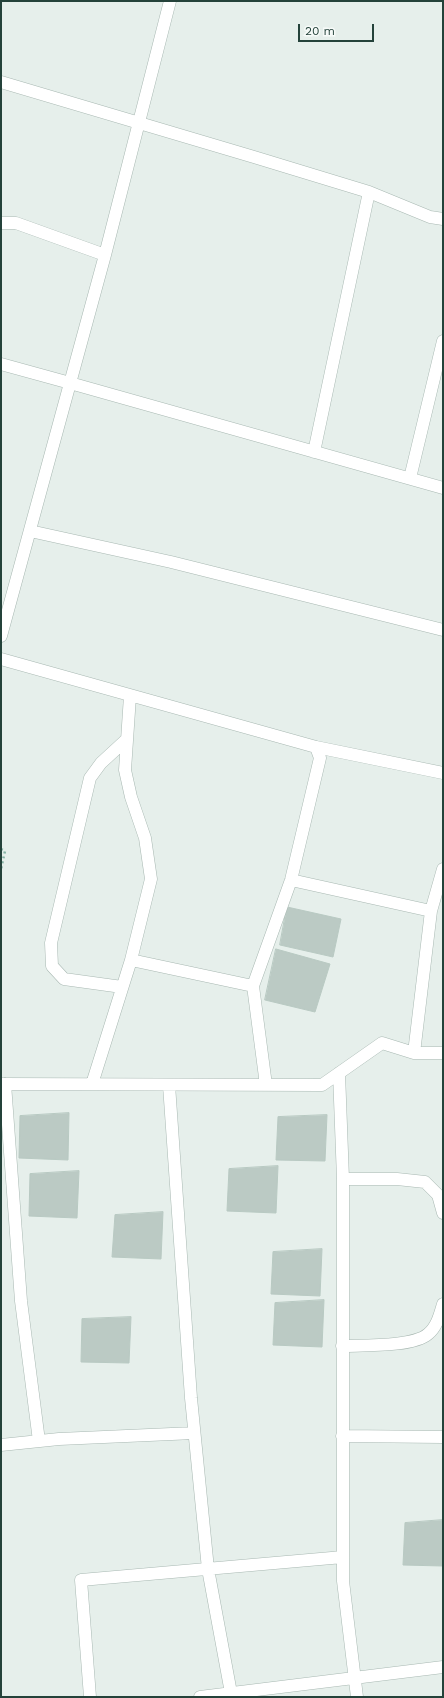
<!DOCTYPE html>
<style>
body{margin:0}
#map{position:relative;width:444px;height:1698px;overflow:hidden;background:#e6efeb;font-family:"Work Sans",sans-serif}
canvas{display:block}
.frame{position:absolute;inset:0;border:2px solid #24423a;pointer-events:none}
.scale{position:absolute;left:298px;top:24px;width:76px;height:18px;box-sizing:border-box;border:2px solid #24423a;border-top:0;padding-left:5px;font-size:12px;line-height:14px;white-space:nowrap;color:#24423a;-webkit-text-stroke:3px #f7fbf9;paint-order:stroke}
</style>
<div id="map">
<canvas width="444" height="1698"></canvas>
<div class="frame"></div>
<div class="scale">20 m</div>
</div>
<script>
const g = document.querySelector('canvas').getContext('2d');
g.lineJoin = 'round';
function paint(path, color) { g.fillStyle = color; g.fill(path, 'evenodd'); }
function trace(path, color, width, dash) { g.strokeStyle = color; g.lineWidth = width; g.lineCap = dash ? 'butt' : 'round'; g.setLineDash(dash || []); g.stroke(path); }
const building = new Path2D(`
 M287,907L341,919L333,957L280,945Z
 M276,949L330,964L315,1012L265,1000Z
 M69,1113L68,1160L19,1158L20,1116Z
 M327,1115L325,1161L276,1160L278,1117Z
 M278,1166L276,1213L227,1211L229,1169Z
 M79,1171L77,1218L29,1216L30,1174Z
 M163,1212L161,1259L112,1257L115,1215Z
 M322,1249L320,1296L271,1294L273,1252Z
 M324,1300L322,1347L273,1345L275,1303Z
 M131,1317L129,1363L81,1362L82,1319Z
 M443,1520V1566L403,1565L405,1523Z`);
const path = new Path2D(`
 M1,849L5,851L1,869`);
const minor = new Path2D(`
 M1,82L254,157L369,192L430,217L443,219
 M1,223H16L105,255
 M1,364L70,383L443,488
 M314,452L369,192
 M410,478L443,341
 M30,531L171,562L443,630
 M1,636L105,255L170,1
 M1,659L316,747L320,758L291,880L253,986
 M130,696L125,770L131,797L145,838L151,879L131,960
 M316,747L443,773
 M291,880L431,911
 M122,987L64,979L52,966L51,943L90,778L101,763L126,740
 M414,1053H443
 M339,1073L343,1179V1581L357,1697
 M1,1084L322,1085L382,1043L414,1053L431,911L443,869
 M5,1084L21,1301L39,1441
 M92,1084L131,960L253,986L266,1085
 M169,1085L191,1398L208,1569L231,1693
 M343,1179H397L425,1182L438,1195L443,1213
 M342,1346C363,1345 413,1347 428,1334C437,1327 440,1314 443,1304
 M342,1436L443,1437
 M1,1445L59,1439L194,1433
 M90,1697L81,1580L343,1557
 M200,1697L443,1667`);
paint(building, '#bbcac4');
trace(building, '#b8c9c2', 1);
trace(minor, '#a8b8b2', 13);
trace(path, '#86b3a5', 2.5, [2, 3]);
trace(minor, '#fff', 12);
</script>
